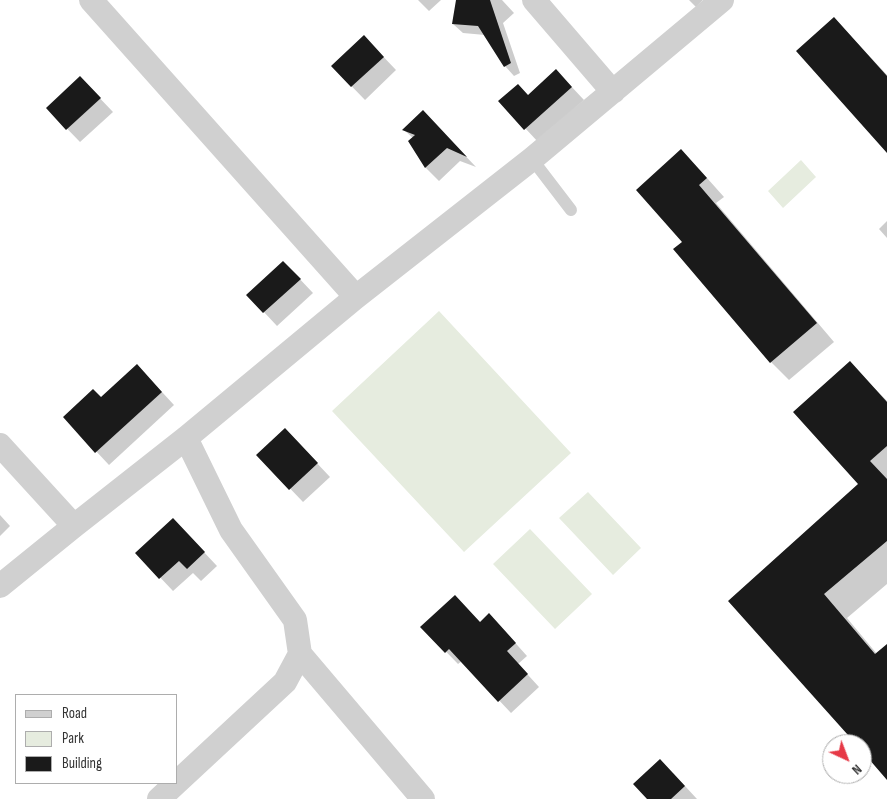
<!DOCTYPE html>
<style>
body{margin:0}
#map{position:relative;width:887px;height:799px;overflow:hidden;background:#fff;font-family:"Sofia Sans Condensed",sans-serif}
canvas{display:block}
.legend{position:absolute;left:15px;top:694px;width:162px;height:90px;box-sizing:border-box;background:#fff;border:1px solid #adadad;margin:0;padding:6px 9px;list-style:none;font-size:15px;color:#333}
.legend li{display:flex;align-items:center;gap:10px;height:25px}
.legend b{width:25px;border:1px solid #adadad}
.north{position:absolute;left:822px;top:734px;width:50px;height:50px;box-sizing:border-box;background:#fff;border:1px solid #adadad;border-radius:50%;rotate:137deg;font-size:14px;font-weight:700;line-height:20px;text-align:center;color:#333}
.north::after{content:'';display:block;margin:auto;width:18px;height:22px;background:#e63946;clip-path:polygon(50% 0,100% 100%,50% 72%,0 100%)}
</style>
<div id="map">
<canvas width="887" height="799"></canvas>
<ul class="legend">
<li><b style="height:6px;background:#d0d0d0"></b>Road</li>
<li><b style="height:14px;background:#e6ecdf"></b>Park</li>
<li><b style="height:14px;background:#1a1a1a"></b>Building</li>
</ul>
<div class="north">N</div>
</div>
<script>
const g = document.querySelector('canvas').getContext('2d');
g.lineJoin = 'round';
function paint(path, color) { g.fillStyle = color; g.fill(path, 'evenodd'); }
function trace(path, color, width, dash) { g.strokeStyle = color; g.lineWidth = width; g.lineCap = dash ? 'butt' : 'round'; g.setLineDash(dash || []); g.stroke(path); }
const green = new Path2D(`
 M801,160L816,177L783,208L768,191Z
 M439,311L571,453L464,552L332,411Z
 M588,492L641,548L613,575L559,518Z
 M530,529L592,594L555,629L493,564Z`);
const shadow = new Path2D(`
 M418,0H441L429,11Z
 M457,0H502L514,13L503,23L520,73L514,76L505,66L485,35L463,33L453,24Z
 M689,0H703L696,7Z
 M834,18L887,75V151Z
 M377,50L396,70L365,100L332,66Z
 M569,84L584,100L538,142L500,101L529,96Z
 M93,91L113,112L80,142L47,108Z
 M436,125L476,167L460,161L439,181L426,168L410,141L413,138L404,130Z
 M699,169L724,197L716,203L834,342L789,380L771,362L675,249L684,242Z
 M887,221V238L879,229Z
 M296,275L313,293L277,326L248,295Z
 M850,363L887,401V584L847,618L877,654L887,645V777L862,750V744H857L730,602L860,484Z
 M150,379L174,405L109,465L64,417L101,398Z
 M298,443L330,477L303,502L258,455Z
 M0,515L10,526L0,536Z
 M186,533L217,566L201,581L193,573L173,591L137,553Z
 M422,627H501L527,656L518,664L539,687L511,713L462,661L458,664Z
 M673,773L697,799H649Z`);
const building = new Path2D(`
 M456,0H490L511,63L504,67L478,26L452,24Z
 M834,17L887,76V153L796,51Z
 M364,35L384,57L351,87L331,66Z
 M556,69L572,87L524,130L498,101L518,84L528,95Z
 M80,76L101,98L66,130L46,108Z
 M423,110L467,157L447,148L425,168L408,141L415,135L402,130Z
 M681,149L707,178L699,185L817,323L770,363L673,249L682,242L636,190Z
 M283,261L301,279L263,313L246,295Z
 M850,361L887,402V446L870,461L887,479V541L824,594L875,654L887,644V780L862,751V744H856L728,601L858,484L793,412Z
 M137,364L162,392L95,453L63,417L93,389L101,397Z
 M285,428L318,463L289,490L256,455Z
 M173,518L205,552L187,569L179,561L159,579L135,553Z
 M455,595L480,622L489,613L516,643L507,651L528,674L498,702L449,649L445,653L420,627Z
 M660,759L685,786L671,799H647L633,784Z`);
const lane = new Path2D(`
 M532,159L571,210`);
const street = new Path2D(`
 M91,0L356,297
 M534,0L613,92
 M0,445L74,526
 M0,586L74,526L186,438L356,297L532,159L722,0
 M300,654L423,799
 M159,799L285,682L300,654L295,620L231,530L186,438`);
paint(green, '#e6ecdf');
paint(shadow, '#0003');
paint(building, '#1a1a1a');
trace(lane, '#d0d0d0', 12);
trace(street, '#d0d0d0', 24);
</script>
